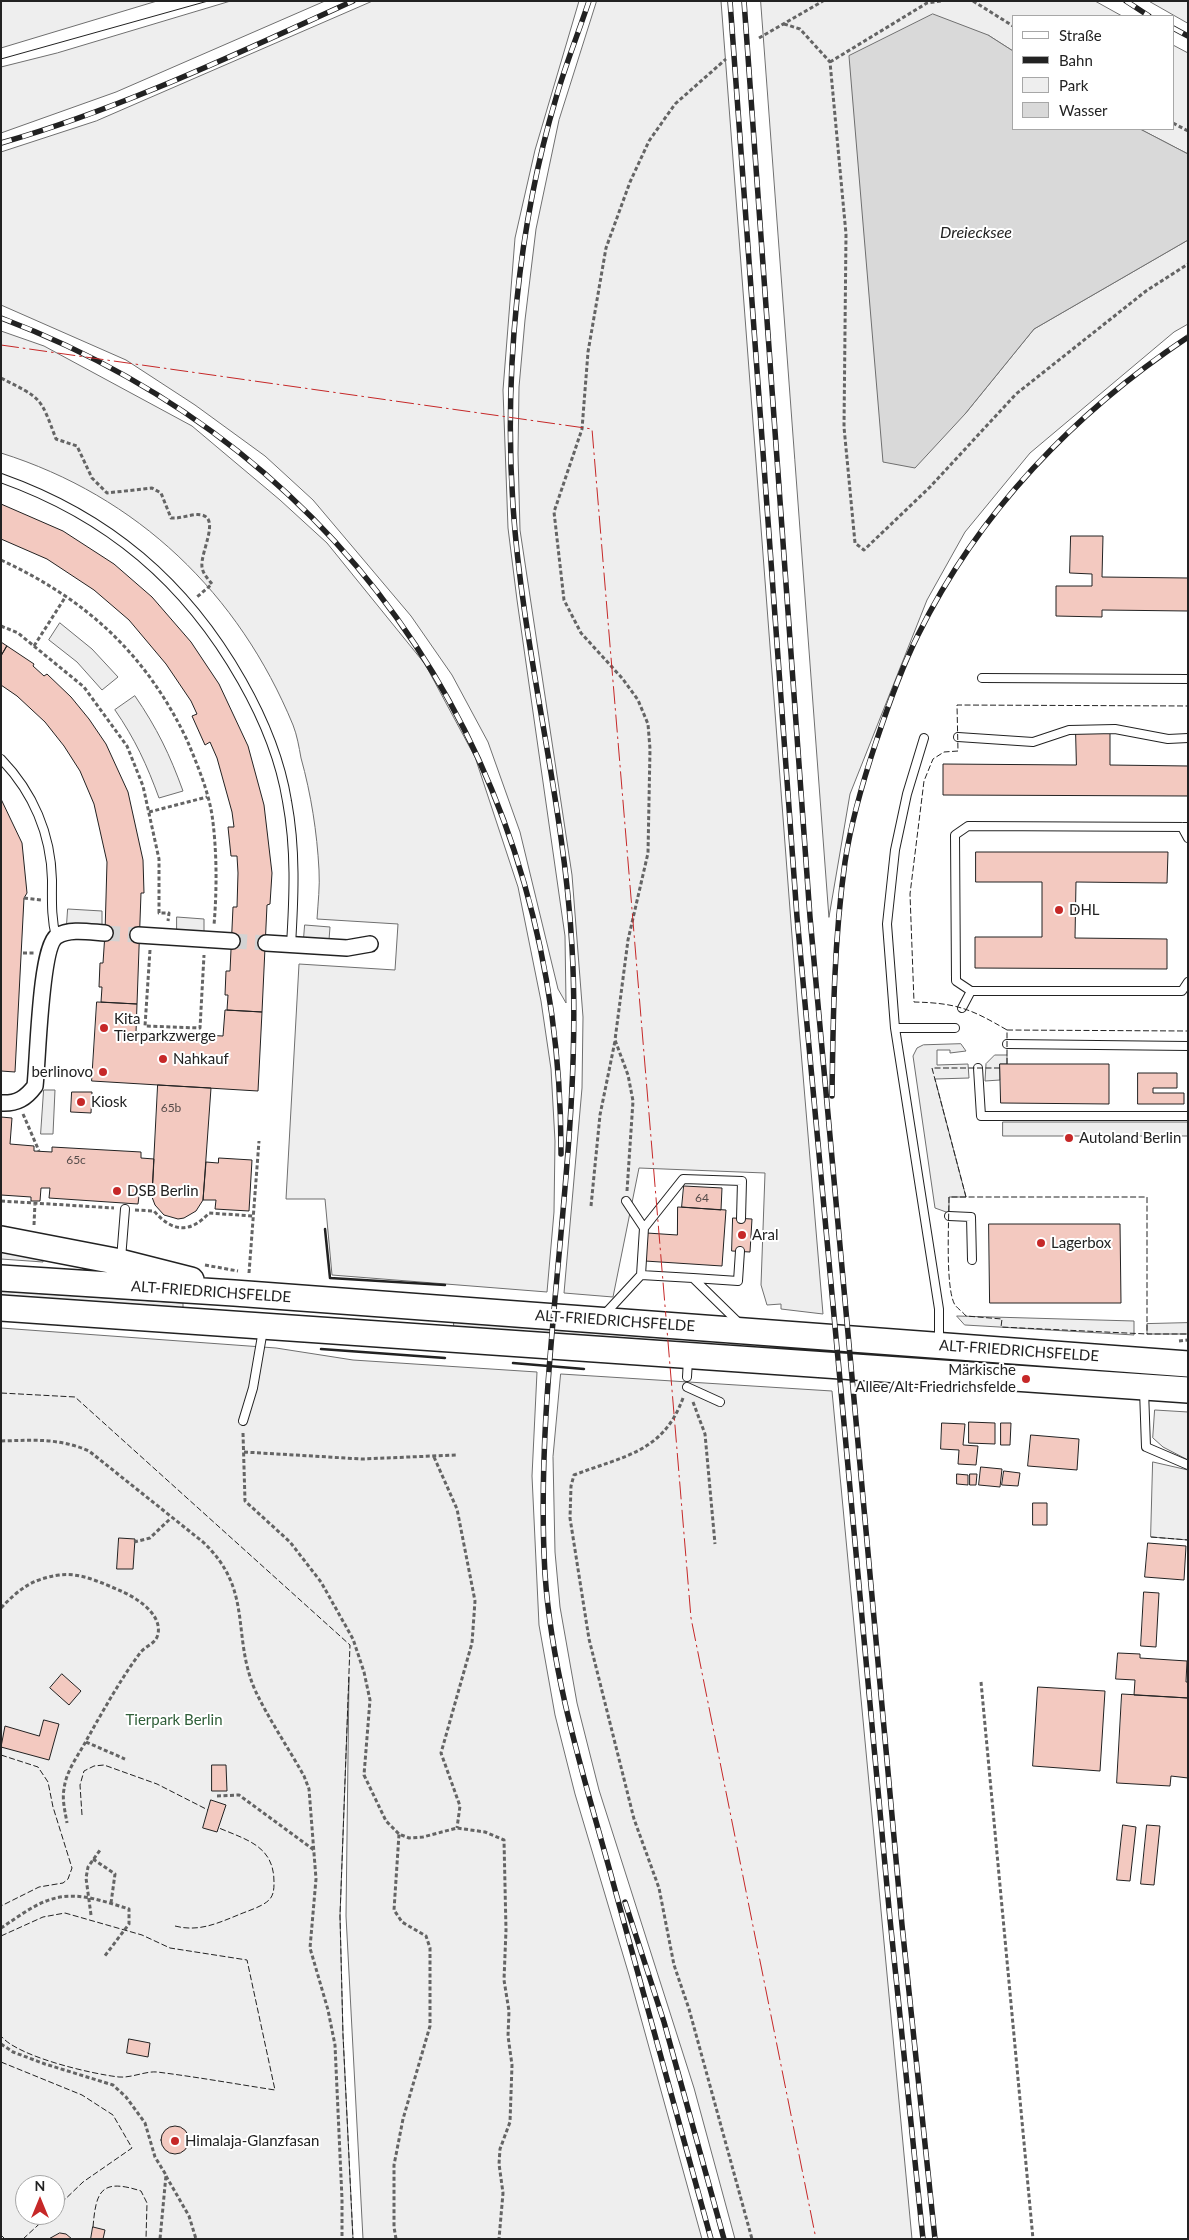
<!DOCTYPE html>
<meta charset="utf-8">
<style>
body{margin:0}
#map{position:relative;width:1189px;height:2240px;overflow:hidden;background:#fff;font-family:Lato,sans-serif}
canvas{display:block}
.frame{position:absolute;inset:0;border:2px solid #222;pointer-events:none}
.legend{position:absolute;left:1012px;top:15px;width:162px;height:115px;box-sizing:border-box;background:#fff;border:1px solid #a7a7a7;margin:0;padding:6px 9px;list-style:none;font-size:15px;color:#222}
.legend li{display:flex;align-items:center;gap:10px;height:25px}
.legend b{width:25px;border:1px solid #a7a7a7}
.north{position:absolute;left:15px;top:2175px;width:50px;height:50px;box-sizing:border-box;background:#fff;border:1px solid #a7a7a7;border-radius:50%;rotate:0deg;font-size:14px;font-weight:700;line-height:20px;text-align:center;color:#222}
.north::after{content:'';display:block;margin:auto;width:18px;height:22px;background:#c62828;clip-path:polygon(50% 0,100% 100%,50% 72%,0 100%)}
</style>
<div id="map">
<canvas width="1189" height="2240"></canvas>
<div class="frame"></div>
<ul class="legend">
<li><b style="height:6px;background:#fff"></b>Straße</li>
<li><b style="height:6px;background:#222"></b>Bahn</li>
<li><b style="height:14px;background:#eee"></b>Park</li>
<li><b style="height:14px;background:#d9d9d9"></b>Wasser</li>
</ul>
<div class="north">N</div>
</div>
<script>
const g = document.querySelector('canvas').getContext('2d');
g.lineJoin = 'round';
function paint(path, color) { g.fillStyle = color; g.fill(path, 'evenodd'); }
function trace(path, color, width, dash) { g.strokeStyle = color; g.lineWidth = width; g.lineCap = dash ? 'butt' : 'round'; g.setLineDash(dash || []); g.stroke(path); }
function drawText(font, color, halo, rows, align = 'center') {
  g.font = font + ' Lato,sans-serif'; g.lineWidth = 4; g.setLineDash([]); g.textBaseline = 'middle'; g.strokeStyle = halo; g.fillStyle = color; for (const [text, x, y, turn = 0] of rows) {
    g.save(); g.translate(x, y); g.rotate((+turn || 0) * Math.PI / 180); g.textAlign = isNaN(turn) ? turn : align; if (halo) g.strokeText(text, 0, 0); g.fillText(text, 0, 0); g.restore();
  }
}
const green = new Path2D(`
 M1,1H157L1,48Z
 M231,1H325L116,92L1,133V67L57,53Z
 M373,1H579L535,150L515,238L503,390L508,528L517,600L565,936L566,1003L558,989L520,832L488,742L452,675L411,616L313,500L265,456L195,405L126,360L1,305V152L96,121Z
 M597,1H721L798,1015L823,1314L781,1309V1304L767,1305L761,1285L765,1173L639,1168L613,1297L564,1293L582,1088L583,1017L572,875L520,530L518,454L519,387L525,320L536,229L559,120Z
 M761,1H1095L1122,16H1013V51L988,35L965,414L1034,329L1188,240V324L1174,332L1030,453L965,532L927,600L850,794L829,917Z
 M1149,1H1188V23Z
 M1173,45L1188,53V154L1140,129H1173Z
 M1,331L44,346L192,426L280,500L327,543L425,664L475,757L518,887L541,1001L551,1069L555,1141L554,1212L547,1292L332,1275L325,1199H286L299,964L395,970L398,924L317,919C318,903 320,886 319,870C317,832 311,794 301,758C299,747 297,735 293,725C239,594 138,496 1,453Z
 M60,623L92,649L118,677L102,690L77,662L49,640Z
 M135,696C157,728 170,755 183,791L159,798C147,765 135,739 115,710Z
 M961,1044L966,1051L950,1053V1050H937V1065L968,1064L969,1078L935,1079L966,1197H949V1213L935,1208L913,1056L917,1048L923,1045Z
 M995,1055H1007V1064H1000V1080L985,1081L986,1064Z
 M1,1249L43,1256V1262L1,1259Z
 M1,1291L183,1303V1309L1,1296Z
 M957,1316L1134,1321V1335L965,1325Z
 M454,1322L1188,1372V1379L454,1328Z
 M1188,1323V1334H1147V1324Z
 M1,1328L276,1348L353,1360L537,1372L532,1476L539,1625L555,1715L575,1794L629,1975L702,2239H363L346,1916L349,1677L340,1916L343,2035L353,2239H1ZM25,2185H55V2215H25Z
 M561,1374L832,1391L912,2239H735L694,2088L599,1790L577,1703L560,1607L555,1552L553,1457Z
 M1155,1410L1188,1412V1460L1163,1447L1153,1438Z
 M1153,1462L1188,1470V1540L1151,1537Z`);
const parking = new Path2D(`
 M68,909L102,911V925L67,924Z
 M177,917L204,919V932L177,930Z
 M305,925L330,927L329,940L304,938Z
 M44,1090H55L53,1134H41Z
 M1003,1122H1188V1136H1003Z`);
const water = new Path2D(`
 M933,14L988,35L1013,51V129H1140L1188,154V240L1034,329L965,414L915,468L883,462L849,56Z`);
const building = new Path2D(`
 M1,504L63,531L114,564L152,597L191,642L219,684L248,746L264,805L272,873L270,904L267,905L262,1012L227,1010L228,995H225L226,971H230L233,907H237L238,873L237,856H231L228,827H234L232,812L217,758L210,742L205,745L192,716L197,714L191,701L166,664L129,620L94,590L47,559L1,539Z
 M1071,536H1103L1102,577L1188,578V611L1102,610V617L1056,616V586H1092V574L1070,573Z
 M1,642L7,646L1,656Z
 M7,646L34,664L33,666L44,676L47,674L71,697L89,719L106,744L128,792L143,860L144,893H141L137,1004L101,1002L102,987H99L100,963H103L105,933L107,862L94,804L80,771L64,746L45,722L17,696L1,685V656Z
 M1076,733H1110V765L1188,766V796L943,795V764L1076,765Z
 M1,799L22,843L27,893L24,898L15,1072L1,1071Z
 M976,852H1168L1167,883L1076,882L1075,938L1167,939V969L975,968V937H1042V882H976Z
 M97,1002L137,1004L136,1032L223,1036L225,1010L262,1012L258,1091L92,1081Z
 M1000,1064H1109V1104L1001,1103Z
 M1138,1073H1177V1088H1153V1093H1184V1104H1138Z
 M158,1085L211,1088L203,1200L196,1211L184,1218L178,1219L164,1215L155,1205L152,1197Z
 M72,1092H92L91,1113L71,1112Z
 M1,1117L12,1118L10,1144L34,1146V1151L52,1152V1147L141,1152V1158L154,1159L152,1197L139,1196L138,1204L49,1198L50,1188H41L40,1201H31V1197L1,1195Z
 M219,1158L252,1160L249,1211L215,1209L216,1200H203L206,1162L218,1163Z
 M684,1186L722,1188L721,1210L682,1207Z
 M678,1207L726,1210L722,1266L645,1261L647,1233L677,1235Z
 M733,1218L752,1219L750,1252L732,1251Z
 M989,1224H1120L1121,1303H990Z
 M969,1422L995,1423V1444L969,1443Z
 M942,1423L965,1424L963,1445L978,1446L976,1465L958,1464L959,1450L941,1449Z
 M1001,1423H1011L1010,1445H1001Z
 M1031,1435L1079,1439L1077,1470L1028,1466Z
 M981,1467L1002,1469L1000,1487L979,1485Z
 M1004,1471L1020,1473L1018,1486L1002,1485Z
 M957,1474L968,1475V1485L957,1484Z
 M970,1474H977L976,1485H970Z
 M1033,1503H1047V1525H1033Z
 M119,1538L135,1539L133,1569H117Z
 M1148,1543L1186,1546L1184,1580L1145,1577Z
 M1144,1592L1159,1593L1156,1647L1141,1646Z
 M1118,1653L1140,1654V1658L1187,1661L1186,1682H1188V1698L1134,1695L1135,1680L1116,1679Z
 M62,1674L81,1691L69,1705L50,1688Z
 M1038,1687L1105,1691L1100,1771L1033,1766Z
 M1122,1694L1188,1698V1778L1171,1776L1170,1786L1117,1783Z
 M44,1720L59,1724L49,1760L1,1747L5,1726L39,1736Z
 M212,1765H226L227,1791H212Z
 M211,1800L226,1805L217,1832L203,1828Z
 M1123,1825L1136,1827L1130,1881L1117,1880Z
 M1147,1825L1160,1826L1154,1885L1141,1884Z
 M129,2039L150,2043L148,2057L127,2053Z
 M161 2140a14 14 0 1 1 28 0a14 14 0 1 1-28 0Z
 M93,2227L105,2230L103,2239H91Z
 M60,2233L66,2234L72,2239H49Z`);
const minorTunnel = new Path2D(`
 M105,933L138,935
 M232,941L266,943`);
const path = new Path2D(`
 M973,1L1013,26
 M784,24L800,29L830,62L846,234L844,427L855,543L864,550L930,487L1016,394L1146,291L1188,264
 M759,38L823,1
 M830,62L927,3L941,1
 M1173,123L1188,131
 M1,378C42,399 40,396 56,439L77,446L92,478L107,493L152,488L161,493L171,518C182,519 192,513 202,515C220,519 200,553 202,567C203,574 208,579 212,584L197,597
 M1,560C87,600 146,654 187,740C197,764 208,790 212,815C217,850 217,890 214,925
 M1,626L18,633L84,687L127,746L143,786L159,859V913H169L168,921
 M34,646L66,596
 M149,812L207,797
 M24,898L41,900
 M150,950L145,1026L200,1028L204,955
 M23,953H35
 M23,1114L39,1151
 M627,1191L633,1101L628,1075L615,1040L628,940L648,853L650,749L648,724L638,700L622,678L581,633L564,600L554,512L582,429L588,352L606,248L630,182L649,141L675,104L726,59
 M1,1201L114,1208
 M591,1206L600,1115L615,1041
 M135,1210L154,1211C172,1232 190,1234 209,1213L253,1216
 M34,1225L35,1202
 M205,1265L238,1271
 M249,1273L259,1141
 M1179,1341L1188,1340
 M683,1398C663,1453 623,1456 574,1475L571,1486L570,1518L589,1639L634,1819L659,1888L674,1965L689,2009L752,2239
 M693,1402L705,1434L715,1544
 M243,1433L245,1501L290,1542L321,1582L353,1639L364,1672L370,1700L364,1775L386,1821L399,1834L409,1838L423,1837L457,1828L485,1832L504,1840L506,1930L504,1980L509,2011L508,2036L512,2065L510,2122L500,2149L499,2164L503,2193L499,2239
 M1,1441C34,1440 59,1438 89,1451L203,1542C254,1590 231,1634 255,1690C268,1718 289,1749 304,1776L309,1789L316,1879L310,1948L328,2010L335,2045L342,2199V2239
 M244,1452L362,1459L456,1455
 M434,1457L457,1509L475,1601L472,1643L441,1753L460,1806L457,1828
 M134,1542L150,1538L171,1518
 M1,1608C19,1589 32,1579 59,1575C80,1572 102,1583 121,1591C137,1598 162,1614 158,1634C156,1644 145,1646 140,1653C120,1680 103,1711 86,1741C78,1756 66,1771 64,1789C62,1800 65,1811 67,1823
 M981,1682L1033,2239
 M86,1742L125,1759
 M217,1796L239,1795L314,1850
 M93,1859L115,1874L111,1903
 M91,1915L86,1878L88,1867L100,1850
 M1,1928C18,1917 37,1902 56,1898C80,1892 106,1902 129,1909V1924L104,1957
 M1,2044L13,2052L45,2064L113,2085L126,2097L145,2123L155,2157L166,2175L160,2239
 M166,2176L189,2216L196,2239
 M396,2239L394,2227V2165L403,2119L430,2026V1948L426,1936L402,1922L394,1910L399,1834`);
const service = new Path2D(`
 M1,478C108,516 186,582 242,681C263,718 280,758 287,801C296,849 294,896 291,945
 M982,678L1188,679
 M958,737L1033,742L1069,730L1115,729L1168,739L1188,738
 M924,738L907,794L895,850L887,924L895,1028L939,1309V1343
 M1,759C33,792 51,834 52,880C52,900 51,917 56,937
 M1182,827L1188,838
 M1188,827L968,826L955,835L956,981L971,991H1182L1188,982
 M962,1008L971,991
 M895,1028H955
 M1007,1044L1188,1046
 M978,1068L981,1116H1188
 M626,1201L644,1228
 M949,1216L971,1217L972,1260
 M121,1259L125,1209
 M641,1275L644,1228L683,1179L742,1181L741,1219
 M693,1278L738,1281L740,1251
 M603,1316L641,1275L693,1278L740,1324
 M687,1377L688,1359
 M687,1387L720,1402
 M1144,1390L1146,1447L1188,1465
 M243,1421L253,1388L263,1330`);
const minor = new Path2D(`
 M138,935L232,941
 M266,943L347,948L370,944
 M1,1103C17,1104 26,1098 35,1086C38,1061 40,947 57,936C70,928 90,932 105,933`);
const primary = new Path2D(`
 M1,1239L120,1262L191,1280
 M1,1278L234,1293L1188,1364
 M1,1308L1188,1390`);
const tram = new Path2D(`
 M1,59L208,1`);
const rail = new Path2D(`
 M589,1C578,34 565,66 556,98C518,225 504,374 513,506C523,654 564,799 572,947C584,1157 533,1364 545,1574C552,1677 584,1777 611,1875C644,1996 678,2118 711,2239
 M730,1L797,917L890,1919L923,2239
 M744,1L810,917L902,1925L935,2239
 M1126,1L1149,16
 M1173,28L1188,36
 M1,143C123,108 238,53 353,1
 M1,318C358,453 562,776 561,1154
 M832,1096C833,1018 834,940 845,862C851,822 863,781 876,742C888,706 901,669 918,635C978,513 1075,412 1188,337
 M625,1902L664,2022L724,2239`);
const fence = new Path2D(`
 M1007,1030L1188,1031
 M1007,1064V1030C971,1009 957,1003 914,1002L910,894L924,781L933,759L944,752L958,751L957,705L1188,706
 M1000,1068H932L966,1197H1147V1334H1188
 M966,1197H949C949,1219 945,1289 955,1305C958,1309 963,1312 966,1316L1002,1319L1001,1327L1147,1334
 M1,1393L75,1397L350,1645L340,1916L343,2035L353,2239
 M1151,1537L1188,1540
 M1,1755L38,1767L48,1782L53,1807L72,1868L68,1879L63,1883L39,1887L1,1906
 M82,1815L80,1785L84,1771L94,1766L104,1765L157,1784L208,1810
 M175,1926C198,1932 216,1924 238,1915C247,1911 262,1907 269,1900C274,1895 274,1888 274,1882C274,1846 247,1840 219,1828
 M1,1936L43,1917L65,1913L142,1935L170,1948L247,1960L275,2090C236,2084 197,2077 157,2072C145,2071 132,2078 119,2077C92,2074 18,2057 1,2036
 M1,2062L82,2095L113,2115L132,2148L83,2182L55,2209
 M93,2227C96,2191 101,2178 141,2191L147,2203L146,2239
 M1,2235L5,2239
 M23,2239L49,2215`);
const wall = new Path2D(`
 M325,1229L330,1278L445,1285
 M321,1349L445,1358
 M513,1363L584,1369`);
const power = new Path2D(`
 M1,345L592,429L691,1618L816,2239`);
const markers = [
 [1059,910,5,"#c62828"],
 [104,1028,5,"#c62828"],
 [163,1059,5,"#c62828"],
 [103,1072,5,"#c62828"],
 [81,1102,5,"#c62828"],
 [1069,1138,5,"#c62828"],
 [117,1191,5,"#c62828"],
 [742,1235,5,"#c62828"],
 [1041,1243,5,"#c62828"],
 [1026,1379,5,"#c62828"],
 [175,2141,5,"#c62828"]
];
const numberNames = [
 ["65b",171,1108],
 ["65c",76,1160],
 ["64",702,1198]
];
const poiNames = [
 ["DHL",1069,910],
 ["Kita",114,1019],
 ["Tierparkzwerge",114,1036],
 ["Nahkauf",173,1059],
 ["berlinovo",93,1072,"right"],
 ["Kiosk",91,1102],
 ["Autoland Berlin",1079,1138],
 ["DSB Berlin",127,1191],
 ["Aral",752,1235],
 ["Lagerbox",1051,1243],
 ["Märkische",1016,1370,"right"],
 ["Allee/Alt-Friedrichsfelde",1016,1387,"right"],
 ["Himalaja-Glanzfasan",185,2141]
];
const streetNames = [
 ["ALT-FRIEDRICHSFELDE",211,1292,4],
 ["ALT-FRIEDRICHSFELDE",615,1321,4],
 ["ALT-FRIEDRICHSFELDE",1019,1351,4]
];
const parkNames = [
 ["Tierpark Berlin",174,1720]
];
const waterNames = [
 ["Dreiecksee",976,233]
];
paint(green, '#eee');
trace(green, '#6f6f6f', 1);
paint(parking, '#ededed');
trace(parking, '#6f6f6f', 1);
paint(water, '#d9d9d9');
trace(water, '#6f6f6f', 1);
paint(building, '#f3c9c0');
trace(building, '#222', 1);
trace(minorTunnel, '#d3d3d3', 15, [15, 8]);
trace(service, '#222', 10);
trace(minor, '#222', 18);
trace(primary, '#222', 28);
trace(path, '#646464', 3, [4, 2.5]);
trace(service, '#fff', 8);
trace(minor, '#fff', 15);
trace(primary, '#fff', 25);
trace(tram, '#222', 1);
trace(rail, '#222', 5.5);
trace(rail, '#fff', 4, [11]);
trace(fence, '#222', 1, [6, 2.5]);
trace(wall, '#222', 2.5);
trace(power, '#c62828', 1, [18, 4, 2.5, 4]);
for (const [x, y, r, color] of markers) { const dot = new Path2D(); dot.arc(x, y, r, 0, 2 * Math.PI); g.fillStyle = color; g.fill(dot); trace(dot, '#fff', 2); }
drawText('12px', '#564c4a', null, numberNames);
drawText('15px', '#222', '#fff', poiNames, 'left');
drawText('15px', '#222', '#fff', streetNames);
drawText('15px', '#2f5e38', '#fff', parkNames);
drawText('italic 16px', '#222', '#fff', waterNames);
</script>
